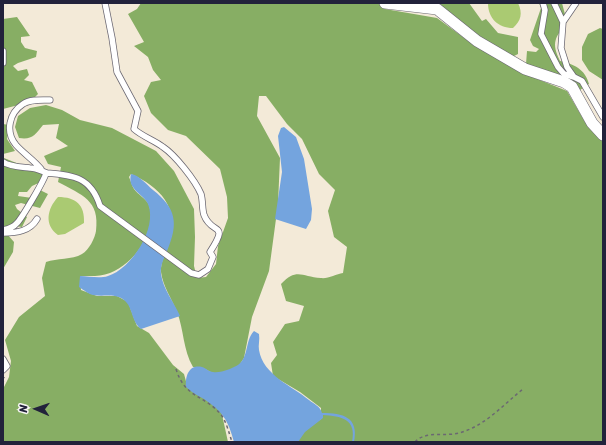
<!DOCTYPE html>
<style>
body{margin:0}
#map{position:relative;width:606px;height:445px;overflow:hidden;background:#f3ead8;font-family:Sriracha,sans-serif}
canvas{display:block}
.frame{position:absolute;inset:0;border:4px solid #22223b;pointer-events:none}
.north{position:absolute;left:16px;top:389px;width:40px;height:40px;-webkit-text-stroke:3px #f6f6f2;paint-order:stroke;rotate:272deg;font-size:11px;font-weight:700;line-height:16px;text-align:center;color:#22223b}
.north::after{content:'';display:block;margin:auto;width:14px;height:18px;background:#22223b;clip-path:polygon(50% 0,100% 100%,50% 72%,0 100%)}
</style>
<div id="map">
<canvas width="606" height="445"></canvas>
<div class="frame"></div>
<div class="north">N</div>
</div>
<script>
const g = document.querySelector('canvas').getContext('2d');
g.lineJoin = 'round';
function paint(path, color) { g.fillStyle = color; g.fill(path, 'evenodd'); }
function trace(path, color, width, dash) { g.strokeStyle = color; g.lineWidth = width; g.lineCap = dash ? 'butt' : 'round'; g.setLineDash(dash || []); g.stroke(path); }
const green = new Path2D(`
 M488,3H518C523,13 521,21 513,28C498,28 488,18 488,3Z
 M58,197C76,197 85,205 84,223L65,234L58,235C44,225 47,209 58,197Z`);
const forest = new Path2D(`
 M141,3H379L385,9L437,18L467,40L525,74L567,91L585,122L603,142V442H297L304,431L321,419V408L300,392L273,376L271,363L277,355L273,342L285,324L299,321L304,306L286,301L281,284C297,267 302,277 321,278C328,279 336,274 343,273L347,247L334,237L328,211L335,190L319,174L302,139L287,124L266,96H259L257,116L280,158L278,204L269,271L252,317L244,358L238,367L216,375L205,369L193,367C183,350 184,330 177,312C172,299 163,287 161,272C160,262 167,250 170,240C179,207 160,187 131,174L129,177C131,181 132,186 134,189C138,195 146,198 149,205C158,231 134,264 110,273C100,277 90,276 80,276L81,290L97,296H117L128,302L137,326L149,333L173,365L184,374L187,385L221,410L228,442H3V389L9,377L11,361L5,340L19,317L45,296L42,278L46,262C57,258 72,260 82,254C89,250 95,238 96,231C100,200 82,195 58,182L61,167L48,164L44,156L68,146L56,138L59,124L43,125C35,135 32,140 19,138L15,127L18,116L30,108L46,105L62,110L80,120L112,128L156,151L174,171L194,209L195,237L194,266L197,278L206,277L216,264L218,246L228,218L227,197L220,169L186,136L168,130L151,113L144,96L151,82L161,80L153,70L148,57L134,46L144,42L128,14L137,9Z
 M421,3H469L482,21L486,19L498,33L518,37V54L512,57Z
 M539,3H562L567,22C555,38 551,42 560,61C574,64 585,69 589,84L580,90C567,72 545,73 526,64L527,51L536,52L539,49L533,46L530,40L541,8Z
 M17,17L30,36L21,37V42L25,48L37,51L36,57L18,63L13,66L18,71L27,69L29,75L24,80L32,82L38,94L30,102L3,109V19Z
 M600,28L603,29V80L589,71L582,60V47L588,34Z
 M3,124L9,125L7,139L15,151L3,154L4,158L19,164L21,170L31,166L40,168L45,180L32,186L27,192H19L18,196L32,198L38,189L48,194L40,208L21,203L15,205L17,209L27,217L22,227L16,226L7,234L14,242L13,252L3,269Z`);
const water = new Path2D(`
 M284,127L296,137L304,159L312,209L311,220L306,229L275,219L282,172L278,136L281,128Z
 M131,174C139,175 146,184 153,190C176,208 179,223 167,251C164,258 160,266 161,274C163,289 174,302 180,316L141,329C131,321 133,307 124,300C115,293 103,297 93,295C88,294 84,290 79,287L80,276C89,276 99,279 108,276C131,269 158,228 148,204C143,193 127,190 131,174Z
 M254,331L259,334C260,340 258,345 259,350C263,375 292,386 309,400C314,404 320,406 322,413C343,413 359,417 354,442H352C357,419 341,416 323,415V418L305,432L298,442H234C228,420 223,412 204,399C197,395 191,392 186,387C185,376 189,364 202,367C206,368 209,372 213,372C220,373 228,370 234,367C250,361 244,341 254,331Z`);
const path = new Path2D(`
 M176,369C185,399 206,395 222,416C227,424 229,433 232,442
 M3,384L4,377
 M3,409V442
 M415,442C426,430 445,437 459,433C485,426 503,405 523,389`);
const lane = new Path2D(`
 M543,3L545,10L541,34L558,67L564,74L574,77
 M554,3L563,22
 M576,3L563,22L561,48L567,67L574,77L582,81L603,117
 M3,51V63
 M3,162C10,167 21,167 30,168C37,168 43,172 47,173C73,175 91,177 100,206L191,273L199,275L208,269L213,257L210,252C230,221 212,236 204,215C202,209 203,201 201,194C195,180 175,155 163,147C154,140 143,137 134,129L138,111L117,72L112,38L105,3
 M41,169C34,160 24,154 16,145C5,132 9,113 23,104C30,99 42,100 50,100
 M3,230C8,229 13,228 17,223C22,218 45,179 46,173
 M3,233C17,233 30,231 37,219
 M3,359L7,366L3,370`);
const street = new Path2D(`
 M385,3L437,9L477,41L525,69L564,82L572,87L592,123L603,135`);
paint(green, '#aaca72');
paint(forest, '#87ae64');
paint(water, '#74a4de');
trace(lane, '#6b6872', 7);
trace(street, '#6b6872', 12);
trace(path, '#6b6872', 1.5, [3, 3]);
trace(lane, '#fff', 5.5);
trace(street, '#fff', 11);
</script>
